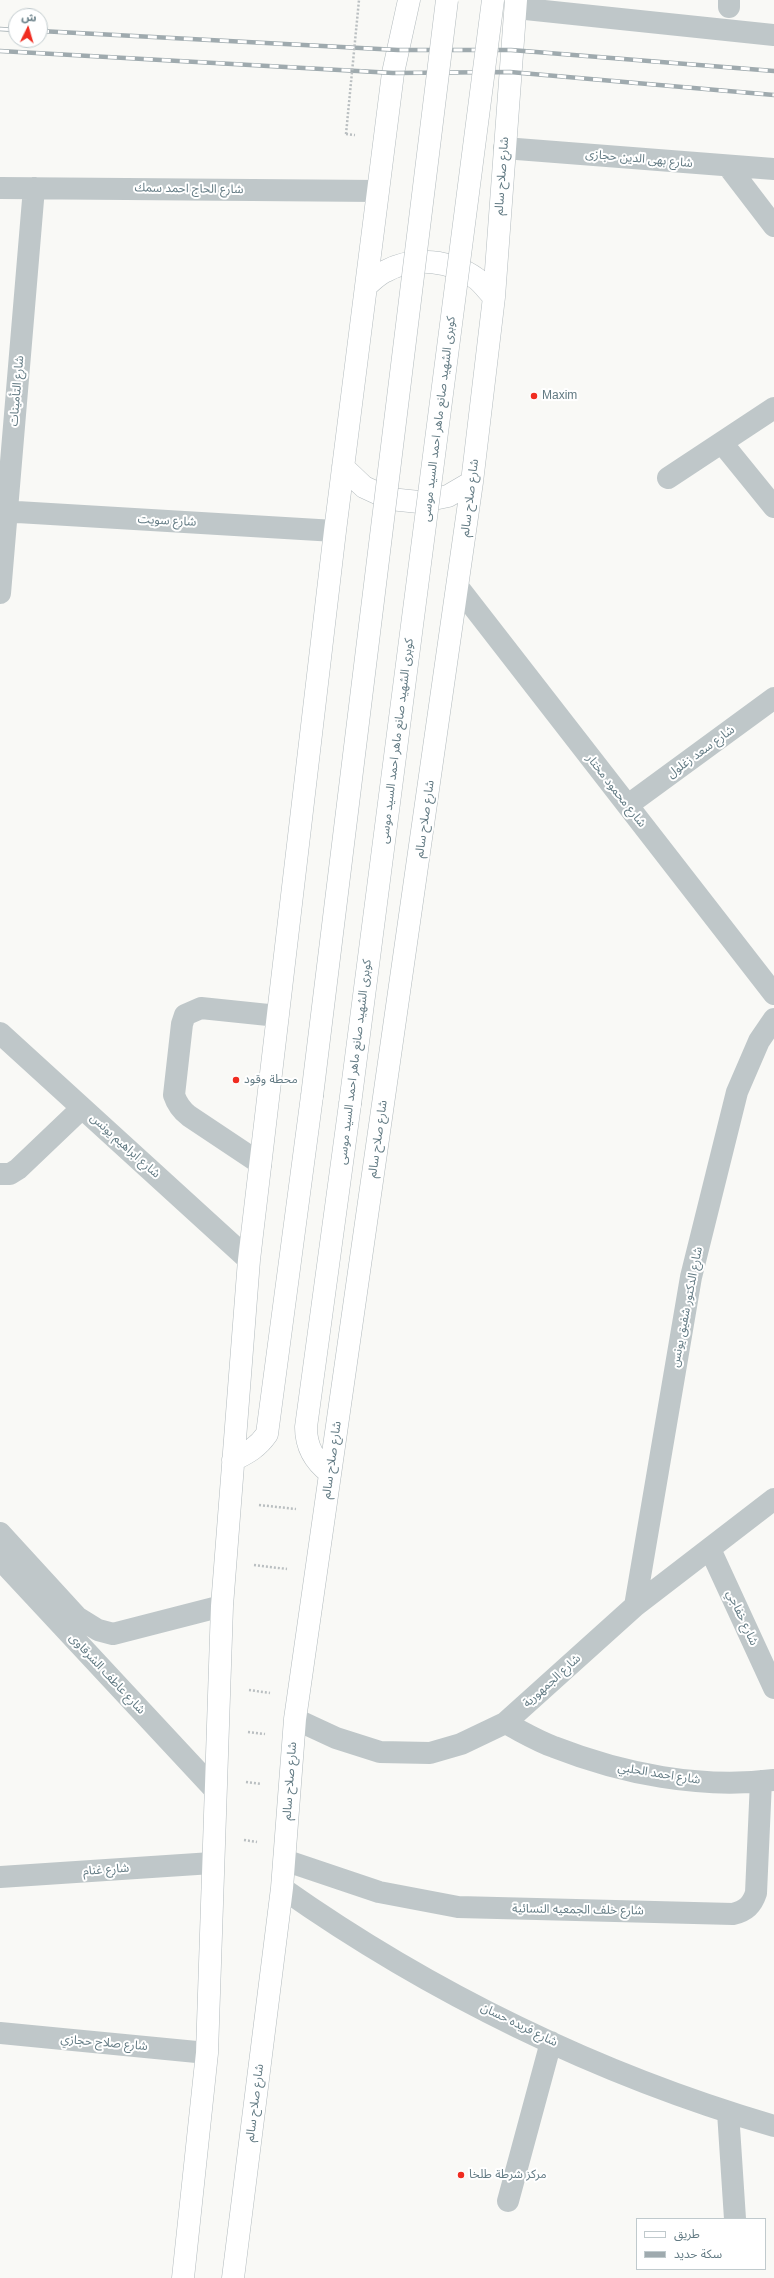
<!DOCTYPE html>
<meta charset="utf-8">
<style>
body{margin:0}
#map{position:relative;width:774px;height:2278px;overflow:hidden;background:#f9f9f6;font-family:Arial,"Noto Sans Arabic",sans-serif}
canvas{display:block}
.legend{position:absolute;left:636px;top:2218px;width:130px;height:52px;box-sizing:border-box;background:#fff;border:1px solid #c0cacd;margin:0;padding:5px 7px;list-style:none;font-size:12px;color:#627a83}
.legend li{display:flex;align-items:center;gap:8px;height:20px}
.legend b{width:20px;border:1px solid #c0cacd}
.north{position:absolute;left:8px;top:8px;width:40px;height:40px;box-sizing:border-box;background:#fff;border:1px solid #c0cacd;border-radius:50%;rotate:5deg;font-size:11px;font-weight:700;line-height:16px;text-align:center;color:#627a83}
.north::after{content:'';display:block;margin:auto;width:14px;height:18px;background:#f02c20;clip-path:polygon(50% 0,100% 100%,50% 72%,0 100%)}
</style>
<div id="map">
<canvas width="774" height="2278"></canvas>
<ul class="legend">
<li><b style="height:5px;background:#fff"></b>طريق</li>
<li><b style="height:5px;background:#9faaae"></b>سكة حديد</li>
</ul>
<div class="north">ش</div>
</div>
<script>
const g = document.querySelector('canvas').getContext('2d');
g.lineJoin = 'round';
function trace(path, color, width, dash) { g.strokeStyle = color; g.lineWidth = width; g.lineCap = dash ? 'butt' : 'round'; g.setLineDash(dash || []); g.stroke(path); }
function drawText(font, color, halo, rows, align = 'center') {
  g.font = font + ' Arial,"Noto Sans Arabic",sans-serif'; g.lineWidth = 4; g.setLineDash([]); g.textBaseline = 'middle'; g.strokeStyle = halo; g.fillStyle = color; for (const [text, x, y, turn = 0] of rows) {
    g.save(); g.translate(x, y); g.rotate((+turn || 0) * Math.PI / 180); g.textAlign = isNaN(turn) ? turn : align; if (halo) g.strokeText(text, 0, 0); g.fillText(text, 0, 0); g.restore();
  }
}
const path = new Path2D(`
 M346,134L355,135
 M259,1505L296,1509
 M254,1565L287,1569
 M249,1690L270,1693
 M248,1732L265,1734
 M246,1782L261,1784
 M244,1840L257,1842`);
const minor = new Path2D(`
 M729,0V7
 M516,8L774,35
 M504,148L774,169
 M728,166L774,226
 M0,188L378,191
 M722,443L774,507
 M668,478L774,408
 M0,511L335,531
 M458,587L774,994
 M0,593L34,188
 M628,805L774,698
 M0,1033L249,1260
 M261,1164L189,1116C181,1110 177,1104 174,1095L182,1024L185,1015L201,1008L278,1016
 M0,1174H10L18,1169L82,1108
 M0,1533L77,1617L98,1630L113,1634L222,1606
 M710,1549L774,1688
 M0,1559L215,1790
 M635,1606L691,1277L737,1092L759,1041L774,1019
 M295,1719L336,1738L380,1752L430,1753L461,1744L505,1723L635,1606L774,1499
 M505,1723C521,1731 537,1741 554,1747C623,1774 700,1789 774,1780
 M284,1860L379,1892L458,1907L733,1914C746,1911 752,1905 756,1893L761,1781
 M0,1877L212,1863
 M282,1888C431,1993 599,2075 774,2126
 M0,2033L207,2053
 M728,2112L735,2219
 M508,2201L551,2042`);
const major = new Path2D(`
 M366,286C372,281 379,274 386,271C414,256 451,260 477,279C483,284 488,291 494,297
 M343,467L364,487L390,499L419,502L448,496L472,482
 M233,1460C248,1453 258,1447 267,1434L312,1096
 M330,1473C314,1461 306,1447 306,1427L350,1104
 M183,2278L207,2053L222,1606L249,1260L335,531L393,73L409,0
 M233,2278L282,1888L295,1719L472,482L494,297L516,0`);
const rail = new Path2D(`
 M0,29L16,30
 M40,31L398,50H511L774,71
 M0,51L393,73L510,72L774,95`);
const pathBridge = new Path2D(`
 M346,134L359,0`);
const majorBridge = new Path2D(`
 M312,1096L447,0
 M350,1104L493,0`);
const markers = [
 [534,396,4,"#f02c20"],
 [236,1080,4,"#f02c20"],
 [461,2175,4,"#f02c20"]
];
const streetNames = [
 ["شارع بهى الدين حجازى",639,159,5],
 ["شارع صلاح سالم",502,176,-86],
 ["شارع الحاج احمد سمك",189,189,1],
 ["شارع التأمينات",17,391,-85],
 ["كوبرى الشهيد صانع ماهر احمد السيد موسى",439,419,-83],
 ["شارع صلاح سالم",470,498,-83],
 ["شارع سويت",167,521,3],
 ["كوبرى الشهيد صانع ماهر احمد السيد موسى",397,741,-83],
 ["شارع سعد زغلول",701,752,-36],
 ["شارع محمود مختار",616,791,52],
 ["شارع صلاح سالم",425,819,-82],
 ["كوبرى الشهيد صانع ماهر احمد السيد موسى",355,1062,-83],
 ["شارع صلاح سالم",378,1139,-82],
 ["شارع ابراهيم يونس",125,1146,42],
 ["شارع الدكتور شفيق يونس",687,1307,-79],
 ["شارع صلاح سالم",332,1460,-82],
 ["شارع خفاجي",742,1618,65],
 ["شارع عاطف الشرقاوى",107,1674,47],
 ["شارع الجمهورية",552,1681,-42],
 ["شارع احمد الحلبي",659,1774,9],
 ["شارع صلاح سالم",290,1781,-86],
 ["شارع غنام",106,1870,-4],
 ["شارع خلف الجمعيه النسائية",578,1910,1],
 ["شارع فريده حسان",519,2025,26],
 ["شارع صلاح حجازي",104,2043,5],
 ["شارع صلاح سالم",255,2103,-83]
];
const poiNames = [
 ["Maxim",542,396],
 ["محطة وقود",244,1080],
 ["مركز شرطة طلخا",469,2175]
];
trace(major, '#b3bbbe', 23);
trace(path, '#babfc1', 2.5, [2, 2]);
trace(minor, '#bfc7c9', 22);
trace(major, '#fff', 22);
trace(rail, '#9faaae', 4.5);
trace(rail, '#fff', 3, [9]);
trace(majorBridge, '#b3bbbe', 23, []);
trace(pathBridge, '#babfc1', 2.5, [2, 2]);
trace(majorBridge, '#fff', 22);
for (const [x, y, r, color] of markers) { const dot = new Path2D(); dot.arc(x, y, r, 0, 2 * Math.PI); g.fillStyle = color; g.fill(dot); trace(dot, '#fff', 1.5); }
drawText('12px', '#627a83', '#fff', streetNames);
drawText('12px', '#627a83', '#fff', poiNames, 'left');
</script>
